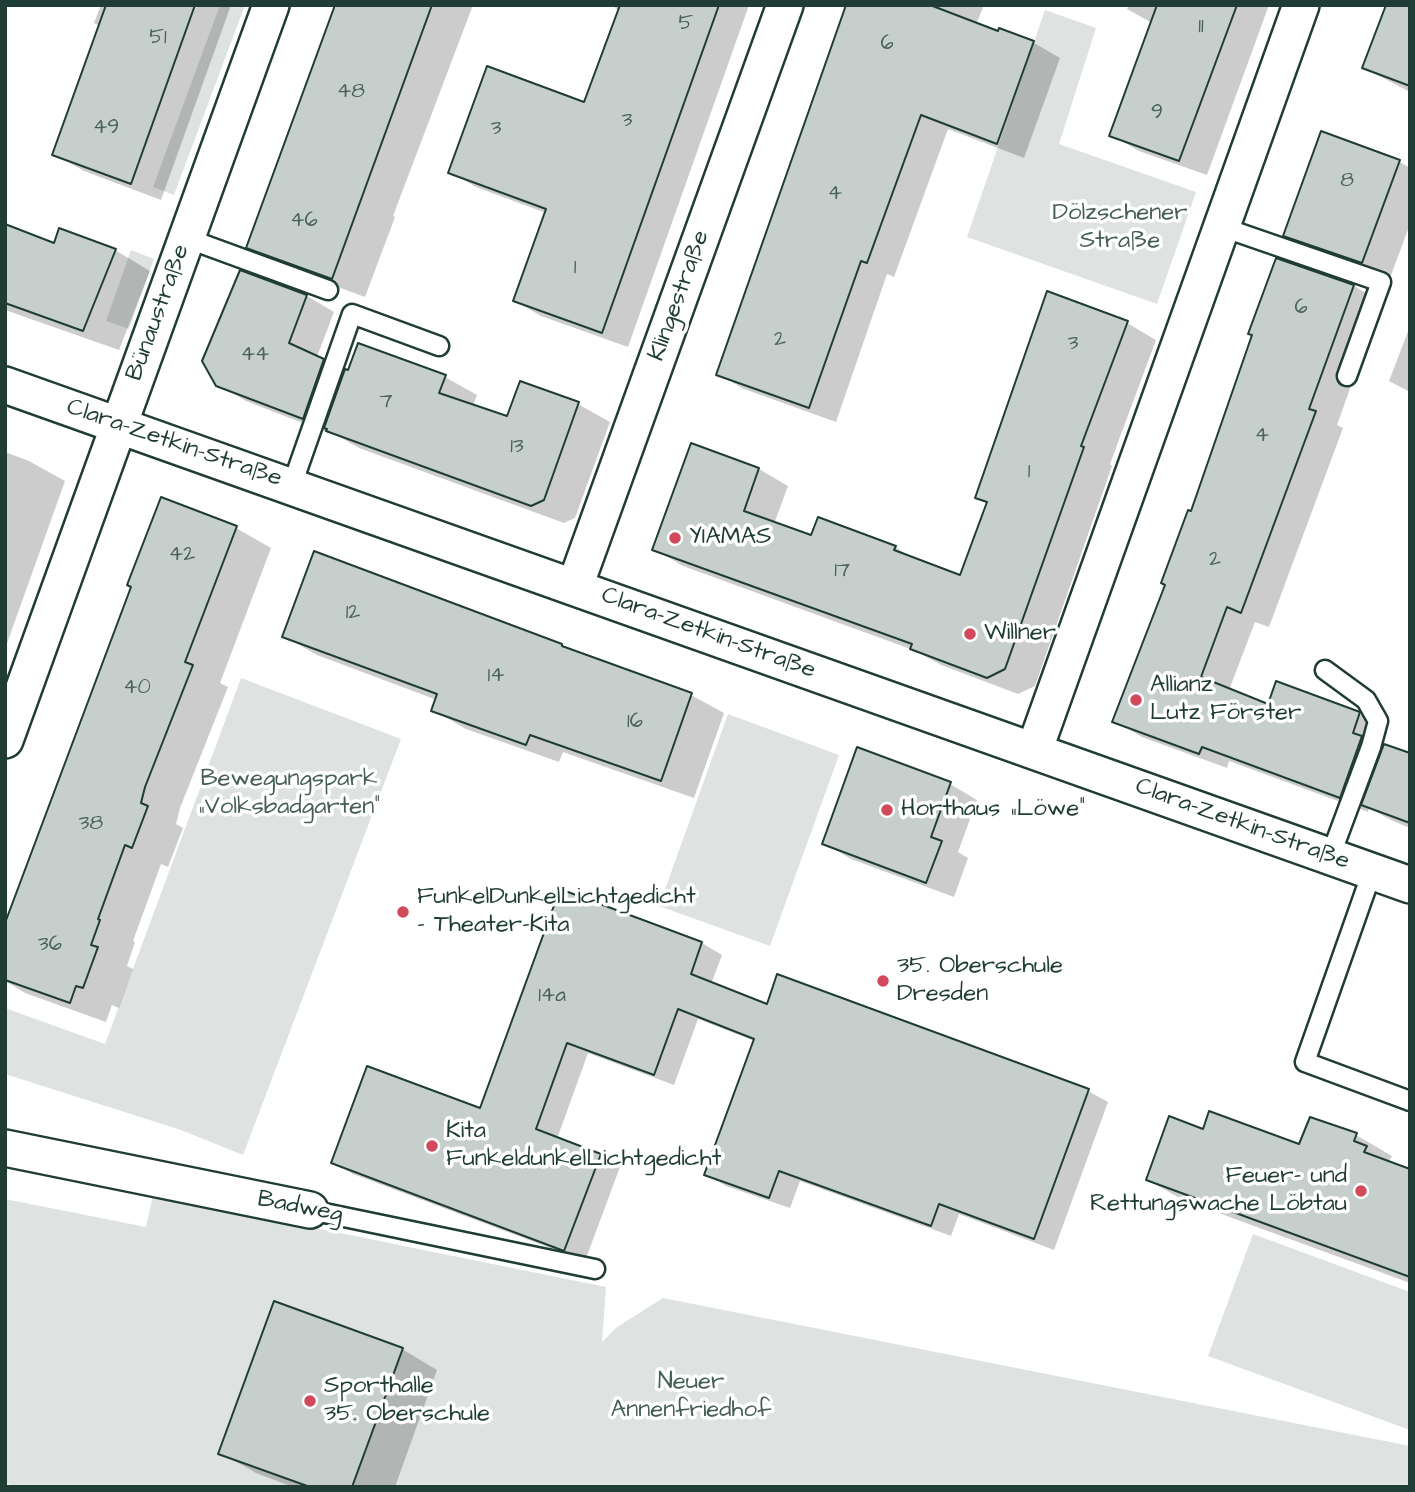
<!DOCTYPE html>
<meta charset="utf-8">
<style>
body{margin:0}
#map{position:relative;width:1415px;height:1492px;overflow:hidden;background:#fff;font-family:"Architects Daughter",sans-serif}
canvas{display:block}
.frame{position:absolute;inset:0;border:7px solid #1f3d34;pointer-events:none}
</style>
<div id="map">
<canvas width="1415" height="1492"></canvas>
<div class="frame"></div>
</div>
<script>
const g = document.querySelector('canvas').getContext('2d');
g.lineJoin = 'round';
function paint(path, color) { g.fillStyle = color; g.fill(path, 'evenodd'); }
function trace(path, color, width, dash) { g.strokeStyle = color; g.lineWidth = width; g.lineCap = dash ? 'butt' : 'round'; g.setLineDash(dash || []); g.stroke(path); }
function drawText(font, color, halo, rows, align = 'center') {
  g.font = font + ' "Architects Daughter",sans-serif'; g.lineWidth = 7; g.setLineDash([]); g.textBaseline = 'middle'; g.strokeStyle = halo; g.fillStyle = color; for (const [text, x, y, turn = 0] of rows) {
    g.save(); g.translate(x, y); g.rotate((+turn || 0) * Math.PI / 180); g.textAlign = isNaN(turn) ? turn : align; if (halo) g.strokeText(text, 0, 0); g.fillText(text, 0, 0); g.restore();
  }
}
const green = new Path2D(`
 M220,5H245L174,195L153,187Z
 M1045,10L1096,28L1059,144L1196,192L1157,304L967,237Z
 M131,250L154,259L129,329L106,321Z
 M241,678L401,739L243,1155L181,1130L5,1074V1008L105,1044Z
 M728,714L839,755L770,946L659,906Z
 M153,1195L606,1287L602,1342L617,1327L663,1298L1410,1446V1487H16L5,1483V1199L146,1227Z
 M1253,1234L1410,1292V1430L1208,1356Z`);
const shadow = new Path2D(`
 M101,5H231L161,200L84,171L54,154L100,26L94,23Z
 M338,5H473L393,216L395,217L365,297L281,266L248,247Z
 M616,5H749L628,347L541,316L515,301L546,213L476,187L450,172L585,105L620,11L615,8Z
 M848,5H984L977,22L1034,43L1060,58L1024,158L948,129L894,277L887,274L836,422L744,389L718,374Z
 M1129,5H1269L1207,175L1139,151L1111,135L1152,23L1127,9Z
 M1410,5V92L1364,68Z
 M1322,133L1400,162L1410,168V224L1390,278L1313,251L1286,235Z
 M5,225L55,246L115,250L150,271L119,350L5,310Z
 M1277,260L1354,286L1381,302L1337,425L1343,428L1269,627L1255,622L1229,690L1269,706L1359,714L1387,730L1378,755H1410V828L1393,821L1369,808L1368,812L1229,761L1227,768L1142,737L1115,721L1192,513L1254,335Z
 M241,272L307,296L334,312L317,357L345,373L445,377L477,395L473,406L508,418L521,383L578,404L610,422L575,518L564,523L359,448L331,432V434L246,401L218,384Z
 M1127,323L1156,340L1110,464L1112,466L1035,686L1018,694L941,665L916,651L683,566L654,549L692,445L759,469L788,486L774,524L812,538L895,547L920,562L961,578L988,503L978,497Z
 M1410,326V392L1389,381Z
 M5,452L29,461L65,481L5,649Z
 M236,528L271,548L220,683L228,687L180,808L176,824L183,828L168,867L161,864L133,941L135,942L127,966L133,969L119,1008L112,1005L106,1022L25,993L5,981V928Z
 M284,636L562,646L572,651L691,695L724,713L694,798L563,752L559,762L466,729L433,710L437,700L317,655Z
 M950,784L977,800L958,852L968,858L954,897L851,859L824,843Z
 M561,892L702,943L722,955L711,984L768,1006L1088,1091L1108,1102L1054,1250L959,1214L951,1236L800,1181L790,1208L726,1186L706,1174L755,1041L698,1019L674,1085L588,1053L557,1139L600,1155L620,1167L585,1261L353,1174L333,1162L481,1110Z
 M1204,1131L1300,1147L1356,1135L1392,1156L1389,1161L1410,1171V1283L1183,1200L1148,1180Z
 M402,1349L437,1370L395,1487H293L256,1473L221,1453Z`);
const building = new Path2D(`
 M106,5H195L131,184L52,155Z
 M335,5H432L332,279L246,248Z
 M620,5H719L602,333L513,301L546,209L448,173L487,66L584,102Z
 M846,5H930L998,31L999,28L1034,41L997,144L921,115L867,263L861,261L809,408L716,375Z
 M1157,5H1237L1179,161L1109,136Z
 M1386,5H1410V86L1362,68Z
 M1321,131L1400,160L1362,263L1283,236Z
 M5,224L54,243L59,228L116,249L83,331L5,303Z
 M1276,258L1354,285L1309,409L1316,411L1241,613L1227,607L1201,677L1268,704L1276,681L1360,712L1353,733L1362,736L1340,798L1202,747L1199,754L1112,722L1165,585L1161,583L1188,510L1191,511L1252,335L1248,334Z
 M240,270L307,295L289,343L324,359L303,419L216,386L202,361Z
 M1047,291L1128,321L1081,446L1084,447L1005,669L987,678L910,649L912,644L652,550L691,443L759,468L744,511L811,535L818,517L896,546L894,550L960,575L987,502L975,498Z
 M358,343L446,375L439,393L507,416L520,381L579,402L544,500L531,506L326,431L327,429L324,428L345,369L348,370Z
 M161,497L237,526L185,662L193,665L145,787L141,803L148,806L132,848L125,845L98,919L100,920L91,945L98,947L83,988L76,986L70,1003L5,980V923L131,587L127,585Z
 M314,551L562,644V646L692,693L661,781L530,735L526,745L431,711L437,694L282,637Z
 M1384,744L1410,753V823L1361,805Z
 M857,747L951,782L931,837L942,841L926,883L822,844Z
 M560,889L702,942L691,974L767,1004L777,974L1089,1089L1034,1239L939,1204L931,1226L779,1171L769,1198L704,1175L754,1039L678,1009L654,1075L567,1043L536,1129L601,1154L564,1251L331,1163L367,1066L480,1108Z
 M1209,1111L1299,1144L1310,1117L1357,1133L1354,1141L1367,1146L1364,1152L1410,1169V1277L1146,1180L1169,1116L1203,1129Z
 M274,1301L403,1348L352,1487H310L218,1454Z`);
const service = new Path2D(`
 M1222,227L1381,282L1347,376
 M186,238L328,290
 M292,485L352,314L439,346
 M1325,670L1366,700L1378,721L1371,747L1330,857
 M1372,872L1305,1062L1410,1101
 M310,1210L595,1269`);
const minor = new Path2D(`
 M5,385L1410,885
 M575,586L785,5
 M5,740L271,5
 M1034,751L1301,5
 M5,1148L310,1210`);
const markers = [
 [675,538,7,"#d1495b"],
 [970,634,7,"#d1495b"],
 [1136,700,7,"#d1495b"],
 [887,810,7,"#d1495b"],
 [403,912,7,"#d1495b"],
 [883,981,7,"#d1495b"],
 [432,1146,7,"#d1495b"],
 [1361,1191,7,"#d1495b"],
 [310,1401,7,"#d1495b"]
];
const numberNames = [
 ["5",686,25],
 ["11",1201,28],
 ["51",158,39],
 ["6",887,45],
 ["48",351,93],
 ["9",1157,114],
 ["3",627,122],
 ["49",106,129],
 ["3",496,130],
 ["8",1347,182],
 ["4",835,195],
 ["46",304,222],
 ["1",575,269],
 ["6",1301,309],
 ["2",780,341],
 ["3",1073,345],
 ["44",255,356],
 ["7",386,403],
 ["4",1262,437],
 ["13",517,448],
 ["1",1029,473],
 ["42",182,556],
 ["2",1215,561],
 ["17",842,572],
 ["12",353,614],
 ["14",496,677],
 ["40",137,689],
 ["16",635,723],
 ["38",91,825],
 ["36",50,946],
 ["14a",552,997]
];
const parkNames = [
 ["Dölzschener",1120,214],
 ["Straße",1120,242],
 ["Bewegungspark",289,780],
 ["„Volksbadgarten“",289,808],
 ["Neuer",691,1383],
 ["Annenfriedhof",691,1411]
];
const streetNames = [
 ["Klingestraße",680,296,-70],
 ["Bünaustraße",159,313,-70],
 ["Clara-Zetkin-Straße",174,444,19],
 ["Clara-Zetkin-Straße",708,634,20],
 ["Clara-Zetkin-Straße",1242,825,20],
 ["Badweg",300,1208,11]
];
const poiNames = [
 ["YIAMAS",689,538],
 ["Willner",984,634],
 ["Allianz",1150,686],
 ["Lutz Förster",1150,714],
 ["Horthaus „Löwe“",901,810],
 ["FunkelDunkelLichtgedicht",417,898],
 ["- Theater-Kita",417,926],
 ["35. Oberschule",897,967],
 ["Dresden",897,995],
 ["Kita",446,1132],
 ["FunkeldunkelLichtgedicht",446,1160],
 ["Feuer- und",1347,1177,"right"],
 ["Rettungswache Löbtau",1347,1205,"right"],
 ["Sporthalle",324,1387],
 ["35. Oberschule",324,1415]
];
paint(green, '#dee3e2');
paint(shadow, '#0003');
paint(building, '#c7cfcc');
trace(building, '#1f3d34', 2);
trace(service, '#1f3d34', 23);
trace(minor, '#1f3d34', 40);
trace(service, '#fff', 18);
trace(minor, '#fff', 35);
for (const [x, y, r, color] of markers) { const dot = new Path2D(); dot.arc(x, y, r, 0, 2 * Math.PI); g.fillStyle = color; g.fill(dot); trace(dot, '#fff', 2.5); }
drawText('21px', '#49625a', null, numberNames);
drawText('24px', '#455e57', '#fff', parkNames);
drawText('24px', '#1f3d34', '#fff', streetNames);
drawText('24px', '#1f3d34', '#fff', poiNames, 'left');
</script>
